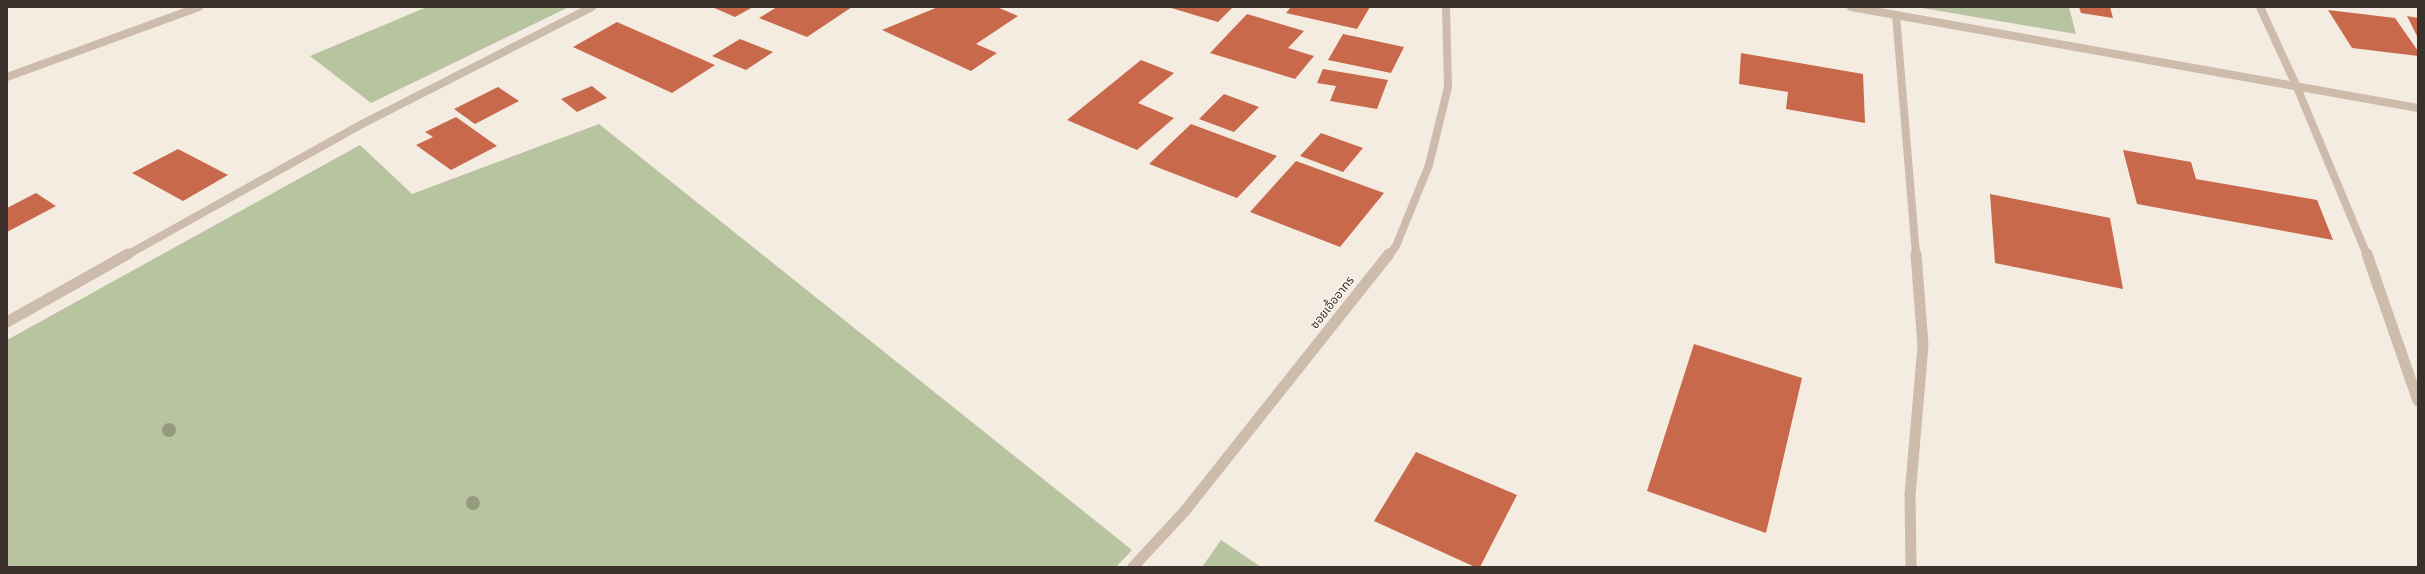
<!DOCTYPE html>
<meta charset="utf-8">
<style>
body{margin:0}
#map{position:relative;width:2425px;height:574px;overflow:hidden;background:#f4ebe1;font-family:"Sofia Sans Condensed",sans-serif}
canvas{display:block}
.frame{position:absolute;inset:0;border:8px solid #3b302b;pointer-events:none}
</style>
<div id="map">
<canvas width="2425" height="574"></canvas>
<div class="frame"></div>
</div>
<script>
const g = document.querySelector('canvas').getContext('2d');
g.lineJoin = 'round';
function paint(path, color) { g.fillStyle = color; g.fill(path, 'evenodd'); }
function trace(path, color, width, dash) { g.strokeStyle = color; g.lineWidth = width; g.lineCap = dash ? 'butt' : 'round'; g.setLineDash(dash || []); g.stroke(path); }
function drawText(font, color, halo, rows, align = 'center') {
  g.font = font + ' "Sofia Sans Condensed","Noto Sans Thai",sans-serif'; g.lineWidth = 3; g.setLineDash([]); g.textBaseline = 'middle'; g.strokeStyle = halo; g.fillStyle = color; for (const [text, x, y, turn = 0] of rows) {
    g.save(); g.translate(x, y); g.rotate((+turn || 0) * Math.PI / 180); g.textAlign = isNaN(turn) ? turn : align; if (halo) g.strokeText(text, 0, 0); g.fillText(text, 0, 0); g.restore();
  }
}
const green = new Path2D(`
 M427,7H569L371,103L310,56Z
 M1916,7H2069L2076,34Z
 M599,124L1132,550L1116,567H7V340L360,145L412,194Z
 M1221,540L1261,567H1202Z`);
const building = new Path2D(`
 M712,7H753L735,17Z
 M777,7H852L807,37L759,18Z
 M938,7H997L1018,16L976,44L997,53L971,71L882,30Z
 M1168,7H1233L1218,22Z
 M1291,7H1370L1357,29L1286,13Z
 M2079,7H2110L2113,18L2081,13Z
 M2328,10L2395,18L2418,51V56L2352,48Z
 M1247,14L1304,31L1288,48L1314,56L1295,79L1210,53Z
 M2407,16L2418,18V38Z
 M617,22L715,65L672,93L573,47Z
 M1343,34L1404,47L1391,73L1328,60Z
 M740,39L773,52L746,70L712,56Z
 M1741,53L1863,74L1865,123L1786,109L1788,92L1739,84Z
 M1141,60L1174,73L1138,103L1174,118L1137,150L1067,120Z
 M1323,69L1388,80L1377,109L1330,101L1336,86L1317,83Z
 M592,86L607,98L577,112L561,99Z
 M498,87L519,101L475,124L454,109Z
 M1224,94L1259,107L1234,132L1199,119Z
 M456,117L497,146L451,170L416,145L433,137L425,132Z
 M1191,124L1277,156L1237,198L1149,164Z
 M1321,133L1363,148L1343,172L1300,156Z
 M178,149L228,175L183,201L132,173Z
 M2123,150L2191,162L2196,179L2317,200L2333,240L2137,204Z
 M1296,161L1384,193L1340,247L1250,212Z
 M36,193L56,206L7,232V208Z
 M1990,194L2110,218L2123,289L1995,263Z
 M1694,344L1802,378L1766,533L1647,491Z
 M1416,452L1517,495L1480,567H1475L1374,521Z`);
const minorFar1 = new Path2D(`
 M1851,7L2418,108
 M2260,7L2296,85L2367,255
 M1896,15L1916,255
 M7,77L199,7
 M127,255L362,124L592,7
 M1389,255L1396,246L1429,165L1448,87L1446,7`);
const minor = new Path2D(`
 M2367,254L2418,401
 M7,322L128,254
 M1133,567L1184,512L1389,254
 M1911,567L1910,495L1923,346L1916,254`);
const trees = [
 [169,430],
 [473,503]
];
const streetNames = [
 ["ซอยเอื้ออาทร",1333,303,-52]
];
paint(green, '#b8c4a0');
paint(building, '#c8694b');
trace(minorFar1, '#cdbbac', 8);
trace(minor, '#cdbbac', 11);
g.fillStyle = '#969b7f';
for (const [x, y] of trees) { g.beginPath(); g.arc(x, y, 7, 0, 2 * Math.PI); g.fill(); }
drawText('12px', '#3b302b', '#fbf5ee', streetNames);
</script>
